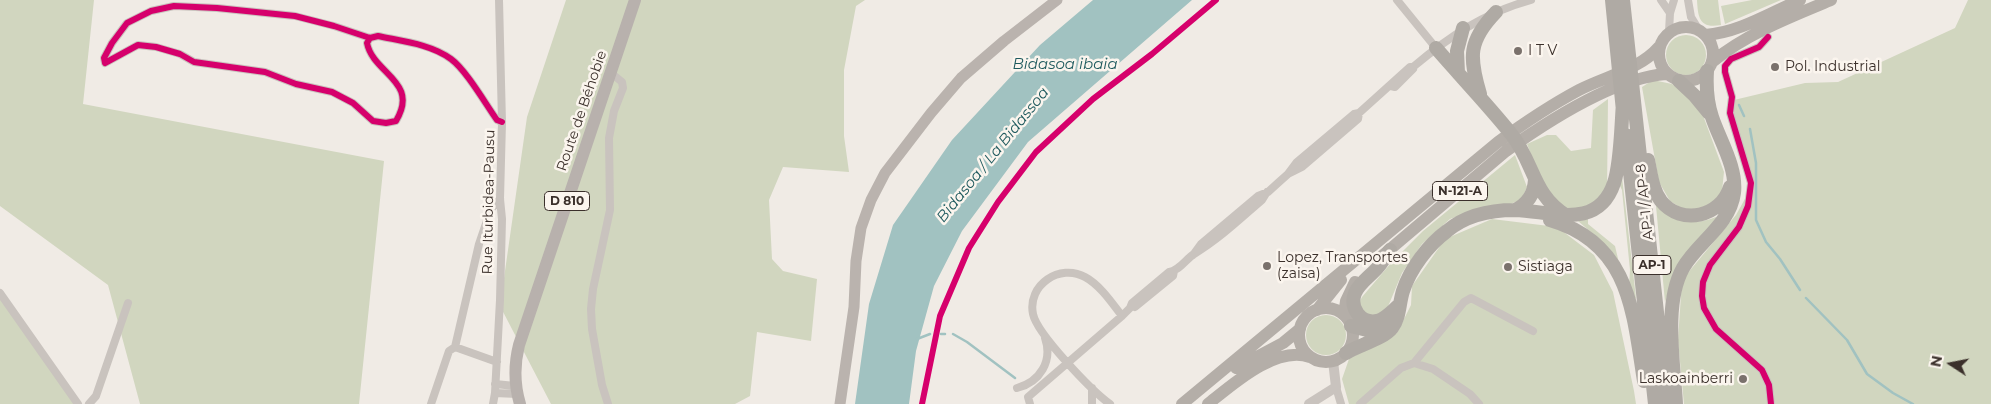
<!DOCTYPE html>
<meta charset="utf-8">
<style>
body{margin:0}
#map{position:relative;width:1991px;height:404px;overflow:hidden;background:#f0ebe5;font-family:Montserrat,sans-serif}
canvas{display:block}
.north{position:absolute;left:1926px;top:339px;width:50px;height:50px;-webkit-text-stroke:4px #fbf5ee;paint-order:stroke;rotate:281deg;font-size:14px;font-weight:700;line-height:20px;text-align:center;color:#3b302b}
.north::after{content:'';display:block;margin:auto;width:18px;height:22px;background:#3b302b;clip-path:polygon(50% 0,100% 100%,50% 72%,0 100%)}
</style>
<div id="map">
<canvas width="1991" height="404"></canvas>
<div class="north">N</div>
</div>
<script>
const g = document.querySelector('canvas').getContext('2d');
g.lineJoin = 'round';
function paint(path, color) { g.fillStyle = color; g.fill(path, 'evenodd'); }
function trace(path, color, width, dash) { g.strokeStyle = color; g.lineWidth = width; g.lineCap = dash ? 'butt' : 'round'; g.setLineDash(dash || []); g.stroke(path); }
function drawText(font, color, halo, rows, align = 'center') {
  g.font = font + ' Montserrat,sans-serif'; g.lineWidth = 5; g.setLineDash([]); g.textBaseline = 'middle'; g.strokeStyle = halo; g.fillStyle = color; for (const [text, x, y, turn = 0] of rows) {
    g.save(); g.translate(x, y); g.rotate((+turn || 0) * Math.PI / 180); g.textAlign = isNaN(turn) ? turn : align; if (halo) g.strokeText(text, 0, 0); g.fillText(text, 0, 0); g.restore();
  }
}
const green = new Path2D(`
 M0,0H94L83,104L384,161L359,404H140L108,285L0,206Z
 M566,0H865L856,6L844,70V136L849,172L783,167L769,200L772,259L783,271L817,279L811,341L757,332L750,396L735,404H551L500,306L527,117Z
 M1697,0H1718L1721,25C1699,29 1698,17 1697,0Z
 M1752,0H1781L1725,24L1721,6Z
 M1968,0H1991V404H1684L1678,340L1682,280L1736,215L1751,188L1730,116L1734,100L1805,83L1838,82L1955,28Z
 M1666 55a20 20 0 1 1 40 0a20 20 0 1 1-40 0Z
 M1653,80L1672,84L1679,89L1701,110L1724,172L1722,191L1715,204L1686,211L1670,201L1659,182L1642,87Z
 M1608,99L1607,192L1585,211L1562,208L1542,184L1527,144L1547,135H1556L1571,151L1591,148L1593,110Z
 M1515,155L1527,187L1521,200L1510,204L1485,207L1450,219L1422,244L1402,273L1387,309L1375,318L1362,312L1359,303L1362,297L1391,263L1423,231Z
 M1622,177L1636,298L1635,299L1629,287L1630,270L1622,190L1618,182Z
 M1656,206H1659C1679,221 1690,227 1716,217V220L1676,269L1665,302Z
 M1588,217V224L1615,246L1619,263L1600,240L1578,221Z
 M1492,219L1557,227L1594,255L1613,292L1634,391L1636,404H1349L1342,379L1349,359L1397,333L1411,305L1412,286L1445,239Z
 M0,293L78,404H0Z
 M1306 335a20 20 0 1 1 40 0a20 20 0 1 1-40 0Z`);
const water = new Path2D(`
 M1093,0H1192L1028,142L962,231L934,286L916,351L909,404H855L869,304L893,225L952,140L1040,45Z`);
const stream = new Path2D(`
 M1739,105L1744,116
 M1750,129L1756,163V220L1766,242L1780,259L1800,290
 M1806,298L1847,340L1867,374L1893,393L1913,404
 M941,334H945
 M953,334L967,342L1015,378
 M917,339L930,334`);
const minor = new Path2D(`
 M1397,0L1436,48
 M1661,0L1670,13
 M1688,0L1691,17L1699,30
 M1669,32L1670,13L1674,0
 M1768,37L1759,47L1731,59L1725,66V72L1732,97L1730,113L1751,183L1748,206L1739,227L1710,265L1703,282L1702,296L1704,308L1716,329L1762,370L1769,385L1771,404
 M370,38L367,43C373,74 420,81 396,121L386,123L373,121L353,103L332,92L296,84L265,72L194,62L180,54L156,47L138,45L105,63L104,58L112,43L127,23L151,11L174,6L217,8L295,16L334,26L370,38L378,36C401,41 431,44 451,59C466,70 485,103 497,120L502,122
 M1391,86L1395,87L1413,69
 M1290,173L1302,167L1358,119L1359,113
 M1193,255L1201,244L1258,196L1268,192L1279,182L1288,174L1297,162L1354,114L1359,113L1410,67H1413C1450,36 1484,13 1531,0
 M0,293L78,404
 M1135,307L1173,276L1174,271
 M455,347L497,362
 M1414,363L1464,302L1471,298L1533,331
 M495,384L515,386
 M1336,387L1341,404
 M1017,388C1040,382 1053,361 1045,338
 M1092,388V404
 M495,393L517,394
 M89,404L96,396L128,303
 M431,404L449,351L455,347L479,244L491,209L500,199
 M493,404L495,393L500,300L502,219L500,199L502,122L499,0
 M608,404L602,385L592,329L591,309L593,289L610,210L609,138L614,111L623,88L622,82L611,73
 M1030,404L1028,397L1122,316L1130,308L1132,303L1169,272C1179,271 1186,259 1194,254C1219,239 1240,219 1262,200L1267,192
 M1110,404C1092,391 1037,334 1033,314C1027,285 1060,263 1085,277C1100,285 1112,303 1122,316
 M1360,404L1401,368L1414,363L1433,369L1470,394L1479,404`);
const tertiary = new Path2D(`
 M1309,404L1336,387L1333,361`);
const secondary = new Path2D(`
 M840,404L854,307L856,261L861,228L871,200L885,173L931,113L961,78L1004,41L1057,0`);
const primary = new Path2D(`
 M520,404C514,384 514,365 519,345L635,0`);
const trunk = new Path2D(`
 M1659 54a27 27 0 1 1 54 0a27 27 0 1 1-54 0Z
 M1705,35C1738,33 1770,13 1800,0
 M1712,62C1746,34 1790,17 1831,0
 M1382,256L1506,151C1548,121 1614,78 1666,74
 M1299 335a27 27 0 1 1 54 0a27 27 0 1 1-54 0Z
 M1317,310L1341,280
 M1344,315L1346,301L1355,282
 M1236,368L1283,343L1300,329
 M1182,404L1498,142C1524,123 1551,105 1579,90C1606,76 1639,70 1659,47
 M1208,404C1233,384 1276,345 1310,357`);
const motorway = new Path2D(`
 M1612,0L1623,111
 M1623,0L1667,404
 M1436,48C1461,77 1488,105 1512,135C1534,163 1533,196 1567,216
 M1458,73L1457,51L1463,28
 M1679,81L1695,96L1709,113
 M1480,94C1469,57 1468,41 1496,12
 M1626,135L1655,404
 M1648,160C1651,173 1652,189 1661,201C1681,226 1721,217 1730,187
 M1515,210C1528,204 1534,194 1535,180
 M1550,220C1630,243 1633,312 1644,381
 M1390,250C1386,255 1383,261 1379,266C1371,276 1360,282 1355,293C1349,308 1361,324 1377,321C1386,319 1392,311 1399,305
 M1351,326L1371,331L1384,325
 M1346,353C1359,345 1383,339 1392,328C1400,318 1399,303 1403,291C1410,269 1428,245 1447,231C1466,215 1491,210 1515,210C1551,211 1598,231 1614,183C1621,162 1621,127 1623,103
 M1676,404C1674,364 1663,304 1683,268C1698,242 1730,225 1734,193C1737,167 1720,141 1712,117C1707,102 1706,87 1707,71`);
const cycleway = new Path2D(`
 M1768,37L1759,47L1731,59L1725,66V72L1732,97L1730,113L1751,183L1748,206L1739,227L1710,265L1703,282L1702,296L1704,308L1716,329L1762,370L1769,385L1771,404
 M370,38L367,43C373,74 420,81 396,121L386,123L373,121L353,103L332,92L296,84L265,72L194,62L180,54L156,47L138,45L105,63L104,58L112,43L127,23L151,11L174,6L217,8L295,16L334,26L370,38L378,36C401,41 431,44 451,59C466,70 485,103 497,120L502,122
 M922,404L940,316L969,248L998,202L1036,152L1093,99L1152,54L1216,0`);
const markers = [
 [1518,51,5,"#7a716c"],
 [1775,67,5,"#7a716c"],
 [1267,266,5,"#7a716c"],
 [1508,267,5,"#7a716c"],
 [1743,379,5,"#7a716c"]
];
const shields = [
 [1460,191,55],
 [567,201,45],
 [1652,265,38]
];
const shieldNames = [
 ["N-121-A",1460,191],
 ["D 810",567,201],
 ["AP-1",1652,265]
];
const poiNames = [
 ["I T V",1528,51],
 ["Pol. Industrial",1785,67],
 ["Lopez, Transportes",1277,258],
 ["(zaisa)",1277,274],
 ["Sistiaga",1518,267],
 ["Laskoainberri",1733,379,"right"]
];
const streetNames = [
 ["Route de Béhobie",582,111,-71],
 ["Rue Iturbidea-Pausu",489,202,-89],
 ["AP-1 / AP-8",1645,202,-96]
];
const waterNames = [
 ["Bidasoa ibaia",1065,65],
 ["Bidasoa / La Bidassoa",993,155,-51]
];
paint(green, '#d1d6bf');
paint(water, '#a1c2c1');
trace(stream, '#a1c2c1', 2.5);
trace(minor, '#c9c3be', 8);
trace(tertiary, '#c9c3be', 10);
trace(secondary, '#bab3ae', 11);
trace(primary, '#b8b1ad', 12);
trace(trunk, '#b4aea8', 12);
trace(motorway, '#afaaa4', 14);
trace(cycleway, '#d6006c', 6);
for (const [x, y, r, color] of markers) { const dot = new Path2D(); dot.arc(x, y, r, 0, 2 * Math.PI); g.fillStyle = color; g.fill(dot); trace(dot, '#fbf5ee', 2); }
for (const [x, y, w] of shields) { const box = new Path2D(); box.roundRect(x - w / 2, y - 9.5, w, 19, 4); g.fillStyle = '#fbf5ee'; g.fill(box); trace(box, '#3b302b', 1); }
drawText('bold 12px', '#3b302b', null, shieldNames);
drawText('14px', '#3b302b', '#fbf5ee', poiNames, 'left');
drawText('14px', '#3b302b', '#fbf5ee', streetNames);
drawText('italic 15px', '#1f5a5e', '#fbf5ee', waterNames);
</script>
